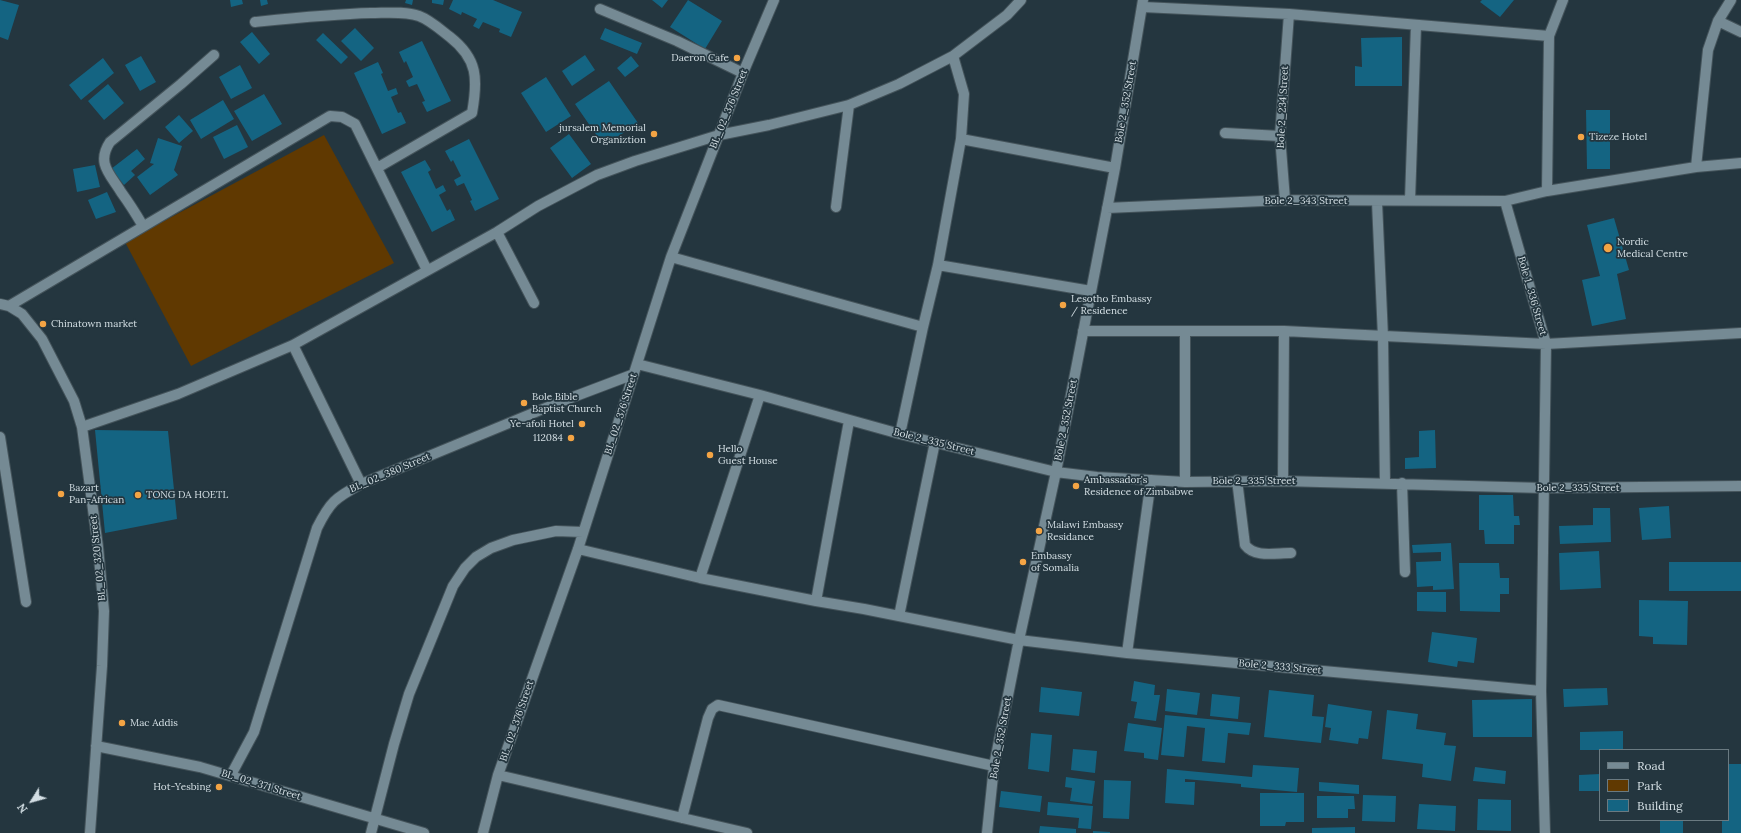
<!DOCTYPE html>
<style>
body{margin:0}
#map{position:relative;width:1741px;height:833px;overflow:hidden;background:#24363f;font-family:Lora,serif}
canvas{display:block}
.legend{position:absolute;left:1599px;top:749px;width:130px;height:72px;box-sizing:border-box;background:#24363f;border:1px solid #6a7a81;margin:0;padding:5px 7px;list-style:none;font-size:12px;color:#d4dfe4}
.legend li{display:flex;align-items:center;gap:8px;height:20px}
.legend b{width:20px;border:1px solid #6a7a81}
.north{position:absolute;left:12px;top:781px;width:40px;height:40px;-webkit-text-stroke:3px #24363f;paint-order:stroke;rotate:233deg;font-size:11px;font-weight:700;line-height:16px;text-align:center;color:#d4dfe4}
.north::after{content:'';display:block;margin:auto;width:14px;height:18px;background:#d4dfe4;clip-path:polygon(50% 0,100% 100%,50% 72%,0 100%)}
</style>
<div id="map">
<canvas width="1741" height="833"></canvas>
<ul class="legend">
<li><b style="height:5px;background:#758a94"></b>Road</li>
<li><b style="height:11px;background:#603901"></b>Park</li>
<li><b style="height:11px;background:#146482"></b>Building</li>
</ul>
<div class="north">N</div>
</div>
<script>
const g = document.querySelector('canvas').getContext('2d');
g.lineJoin = 'round';
function paint(path, color) { g.fillStyle = color; g.fill(path, 'evenodd'); }
function trace(path, color, width, dash) { g.strokeStyle = color; g.lineWidth = width; g.lineCap = dash ? 'butt' : 'round'; g.setLineDash(dash || []); g.stroke(path); }
function drawText(font, color, halo, rows, align = 'center') {
  g.font = font + ' Lora,serif'; g.lineWidth = 3.5; g.setLineDash([]); g.textBaseline = 'middle'; g.strokeStyle = halo; g.fillStyle = color; for (const [text, x, y, turn = 0] of rows) {
    g.save(); g.translate(x, y); g.rotate((+turn || 0) * Math.PI / 180); g.textAlign = isNaN(turn) ? turn : align; if (halo) g.strokeText(text, 0, 0); g.fillText(text, 0, 0); g.restore();
  }
}
const green = new Path2D(`
 M324,135L394,263L191,366L125,242Z`);
const building = new Path2D(`
 M0,0L19,5L8,40L0,37Z
 M230,0H242L243,4L231,7Z
 M260,0H267L268,4L261,6Z
 M406,0H413L412,5L405,3Z
 M432,0H444L443,5L432,3Z
 M453,0H493L522,12L511,37L499,32L500,29L483,22L479,29L473,26L477,19L462,12L461,15L449,9Z
 M652,0H668L662,8Z
 M688,0L722,21L705,49L670,27Z
 M1482,0H1514L1500,17L1480,2Z
 M355,28L374,48L361,61L341,41Z
 M605,28L642,43L637,54L600,39Z
 M252,32L270,54L259,64L240,42Z
 M323,33L348,57L341,64L316,40Z
 M1402,37V86H1355V66L1362,67L1361,38Z
 M422,41L451,101L427,112L422,102L425,101L417,84L409,87L406,81L413,77L406,61L404,63L399,52Z
 M585,55L595,70L572,86L562,71Z
 M141,56L156,82L140,91L125,65Z
 M631,56L639,66L625,77L617,68Z
 M103,58L114,73L81,100L69,85Z
 M378,62L383,73L381,74L388,91L396,88L398,94L391,97L398,113L401,112L406,123L382,134L354,73Z
 M240,65L252,88L231,99L219,77Z
 M546,77L571,116L546,132L521,93Z
 M609,81L638,123L604,146L575,104Z
 M108,84L124,103L104,120L88,101Z
 M264,94L282,124L252,141L234,111Z
 M223,100L234,119L201,139L190,120Z
 M1586,110H1610V169H1587Z
 M179,115L193,131L179,143L165,127Z
 M237,125L248,147L224,159L213,137Z
 M569,134L591,164L572,178L550,148Z
 M158,138L182,146L174,170L178,175L150,195L137,177L154,164L150,163Z
 M469,139L499,199L475,211L470,201L472,200L464,183L457,186L454,180L461,176L453,160L451,162L445,151Z
 M137,149L145,159L131,171L135,175L124,185L111,169Z
 M425,160L431,170L428,172L436,189L443,185L446,191L439,195L447,211L450,209L455,220L432,232L401,172Z
 M95,165L100,187L77,192L73,169Z
 M107,192L116,212L96,219L88,200Z
 M1614,218L1629,270L1617,274L1626,319L1592,326L1582,280L1600,276L1587,225Z
 M95,430L168,431L177,519L105,533Z
 M1435,430L1436,468L1405,469V458L1419,457V431Z
 M1479,495H1513L1514,516H1519L1520,525H1514V544H1485L1484,530H1479Z
 M1669,506L1671,538L1642,540L1639,508Z
 M1593,508H1610L1611,542L1560,544L1559,526L1593,525Z
 M1451,543L1454,589L1433,590V586L1417,587L1416,562L1441,561V552L1413,553L1412,545Z
 M1599,551L1601,588L1560,590L1559,553Z
 M1669,562H1741V591H1669Z
 M1459,563H1499L1500,578H1509V594H1500V612L1460,611Z
 M1417,592H1446V612L1417,611Z
 M1639,600L1688,601L1687,645L1653,644V637L1639,636Z
 M1432,632L1477,638L1474,663L1458,661L1457,667L1428,662Z
 M1134,681L1155,685L1154,695H1160L1156,721L1134,718L1137,702L1131,701Z
 M1041,687L1082,692L1079,716L1039,712Z
 M1607,688L1608,705L1564,707L1563,689Z
 M1167,689L1200,693L1197,715L1165,711Z
 M1269,690L1314,695L1312,716L1324,717L1321,743L1264,737Z
 M1212,694L1240,697L1238,719L1210,716Z
 M1532,699V737H1473L1472,700Z
 M1328,704L1372,711L1368,739L1359,738L1358,744L1329,740L1331,728L1325,727Z
 M1387,710L1418,714L1416,729L1446,733L1444,745L1456,746L1451,781L1422,777L1423,764L1382,759Z
 M1165,715L1251,723L1249,735L1228,733L1225,763L1202,761L1205,728L1187,726L1184,757L1161,755Z
 M1128,723L1162,728L1158,760L1144,758V753L1124,751Z
 M1623,731V750H1580V732Z
 M1031,733L1052,735L1049,772L1028,769Z
 M1073,749L1097,751L1095,773L1071,770Z
 M1728,764H1741V833H1722V820H1728Z
 M1253,765L1299,768L1297,792L1241,787V784L1185,779V782H1195L1194,805L1165,803L1167,769L1252,777Z
 M1475,767L1506,771L1505,784L1473,781Z
 M1600,774V791H1579V775Z
 M1066,777L1095,781L1092,804L1070,801L1072,788L1065,787Z
 M1104,780L1131,781L1129,819L1103,818Z
 M1319,782L1359,785V794L1319,791Z
 M1001,791L1042,796L1040,812L999,807Z
 M1260,793H1304V822H1286L1285,826H1260Z
 M1363,795L1396,796L1395,822L1362,821Z
 M1317,796H1354L1355,809H1348V818H1317Z
 M1478,799L1511,800V831L1477,830Z
 M1048,802L1093,806L1091,829L1078,828L1079,818L1047,815Z
 M1419,804L1456,806L1455,831L1417,829Z
 M1660,820H1683V833H1660Z
 M1040,826L1076,829V833H1039Z
 M1355,827V833H1312V828Z
 M1093,831L1110,832V833H1093Z`);
const minor = new Path2D(`
 M1143,7L1289,14L1549,36
 M600,9L677,41L743,73
 M1718,21L1741,32
 M255,22C294,18 332,14 371,13C386,13 405,11 419,16C430,20 441,30 450,37C478,59 478,79 472,113L377,168
 M1225,133L1280,136
 M961,139L1115,168
 M1696,167L1708,50L1718,21L1731,0
 M1547,191L1549,36L1563,0
 M1285,200L1280,136L1289,14
 M1410,200L1416,25
 M1505,201L1546,344L1541,691L1545,833
 M1377,202L1383,337L1385,483
 M836,207L849,105
 M1107,208L1285,200L1505,201L1547,191L1696,167L1741,163
 M143,226C136,214 129,203 121,192C110,174 96,163 110,142L181,84L214,55
 M497,232L534,303
 M671,257L923,327
 M938,265L1091,291
 M0,304L9,306L22,314L42,339L74,401L82,427L98,547L104,611L102,666L90,833
 M9,306L330,116L342,117L355,124L427,270
 M1083,331H1284L1546,344L1741,333
 M293,345L361,484
 M637,364L760,395L900,434L1056,472L1097,477L1185,482L1283,481L1543,488L1741,486
 M82,427L178,394L293,345L497,232L538,206L597,175L635,161L719,135L769,125L849,105L899,84L953,56L1007,15L1021,0
 M900,434L923,327L938,265L961,139L964,94L953,56
 M0,437L26,602
 M1237,480L1245,545C1255,558 1275,553 1291,553
 M1283,481L1284,331
 M1185,482V332
 M1402,483L1405,572
 M578,549L700,578L816,601L864,609L1019,640L1127,653L1541,691
 M700,578L760,395
 M816,601L849,421
 M899,616L935,442
 M1127,653L1151,480
 M96,746L200,767L424,833
 M231,775L254,732L317,528C330,502 335,498 361,484L560,402L634,374
 M498,775L747,833
 M682,818L708,718L712,709L718,705L994,766
 M371,833L394,744L409,694L453,586L465,568L476,557L491,548L513,540L556,531L583,532
 M483,833L498,775L578,549L671,257L743,73L774,0
 M987,833L994,766L1019,640L1056,472L1115,168L1143,0`);
const markers = [
 [737,58,4,"#f4a444"],
 [654,134,4,"#f4a444"],
 [1581,137,4,"#f4a444"],
 [1608,248,5,"#f4a444"],
 [1063,305,4,"#f4a444"],
 [43,324,4,"#f4a444"],
 [524,403,4,"#f4a444"],
 [582,424,4,"#f4a444"],
 [571,438,4,"#f4a444"],
 [710,455,4,"#f4a444"],
 [1076,486,4,"#f4a444"],
 [61,494,4,"#f4a444"],
 [138,495,4,"#f4a444"],
 [1039,531,4,"#f4a444"],
 [1023,562,4,"#f4a444"],
 [122,723,4,"#f4a444"],
 [219,787,4,"#f4a444"]
];
const poiNames = [
 ["Daeron Cafe",729,58,"right"],
 ["jursalem Memorial",646,128,"right"],
 ["Organiztion",646,140,"right"],
 ["Tizeze Hotel",1589,137],
 ["Nordic",1617,242],
 ["Medical Centre",1617,254],
 ["Lesotho Embassy",1071,299],
 ["/ Residence",1071,311],
 ["Chinatown market",51,324],
 ["Bole Bible",532,397],
 ["Baptist Church",532,409],
 ["Ye-afoli Hotel",574,424,"right"],
 ["112084",563,438,"right"],
 ["Hello",718,449],
 ["Guest House",718,461],
 ["Ambassador's",1084,480],
 ["Residence of Zimbabwe",1084,492],
 ["Bazart",69,488],
 ["Pan-African",69,500],
 ["TONG DA HOETL",146,495],
 ["Malawi Embassy",1047,525],
 ["Residance",1047,537],
 ["Embassy",1031,556],
 ["of Somalia",1031,568],
 ["Mac Addis",130,723],
 ["Hot-Yesbing",211,787,"right"]
];
const streetNames = [
 ["Bole 2_352 Street",1126,102,-80],
 ["Bole 2_234 Street",1283,107,-87],
 ["BL_02_376 Street",729,109,-68],
 ["Bole 2_343 Street",1306,201],
 ["Bole 1_336 Street",1532,296,74],
 ["BL_02_376 Street",621,414,-72],
 ["Bole 2_352 Street",1066,420,-79],
 ["Bole 2_335 Street",934,442,14],
 ["BL_02_380 Street",390,473,-23],
 ["Bole 2_335 Street",1254,481],
 ["Bole 2_335 Street",1578,488],
 ["BL_02_320 Street",98,558,-96],
 ["Bole 2_333 Street",1280,667,5],
 ["BL_02_376 Street",517,721,-71],
 ["Bole 2_352 Street",1001,738,-80],
 ["BL_02_371 Street",261,785,17]
];
paint(green, '#603901');
paint(building, '#146482');
trace(minor, '#44535a', 12);
trace(minor, '#758a94', 10);
for (const [x, y, r, color] of markers) { const dot = new Path2D(); dot.arc(x, y, r, 0, 2 * Math.PI); g.fillStyle = color; g.fill(dot); trace(dot, '#24363f', 1.5); }
drawText('10px', '#d4dfe4', '#24363f', poiNames, 'left');
drawText('10px', '#d4dfe4', '#24363f', streetNames);
</script>
